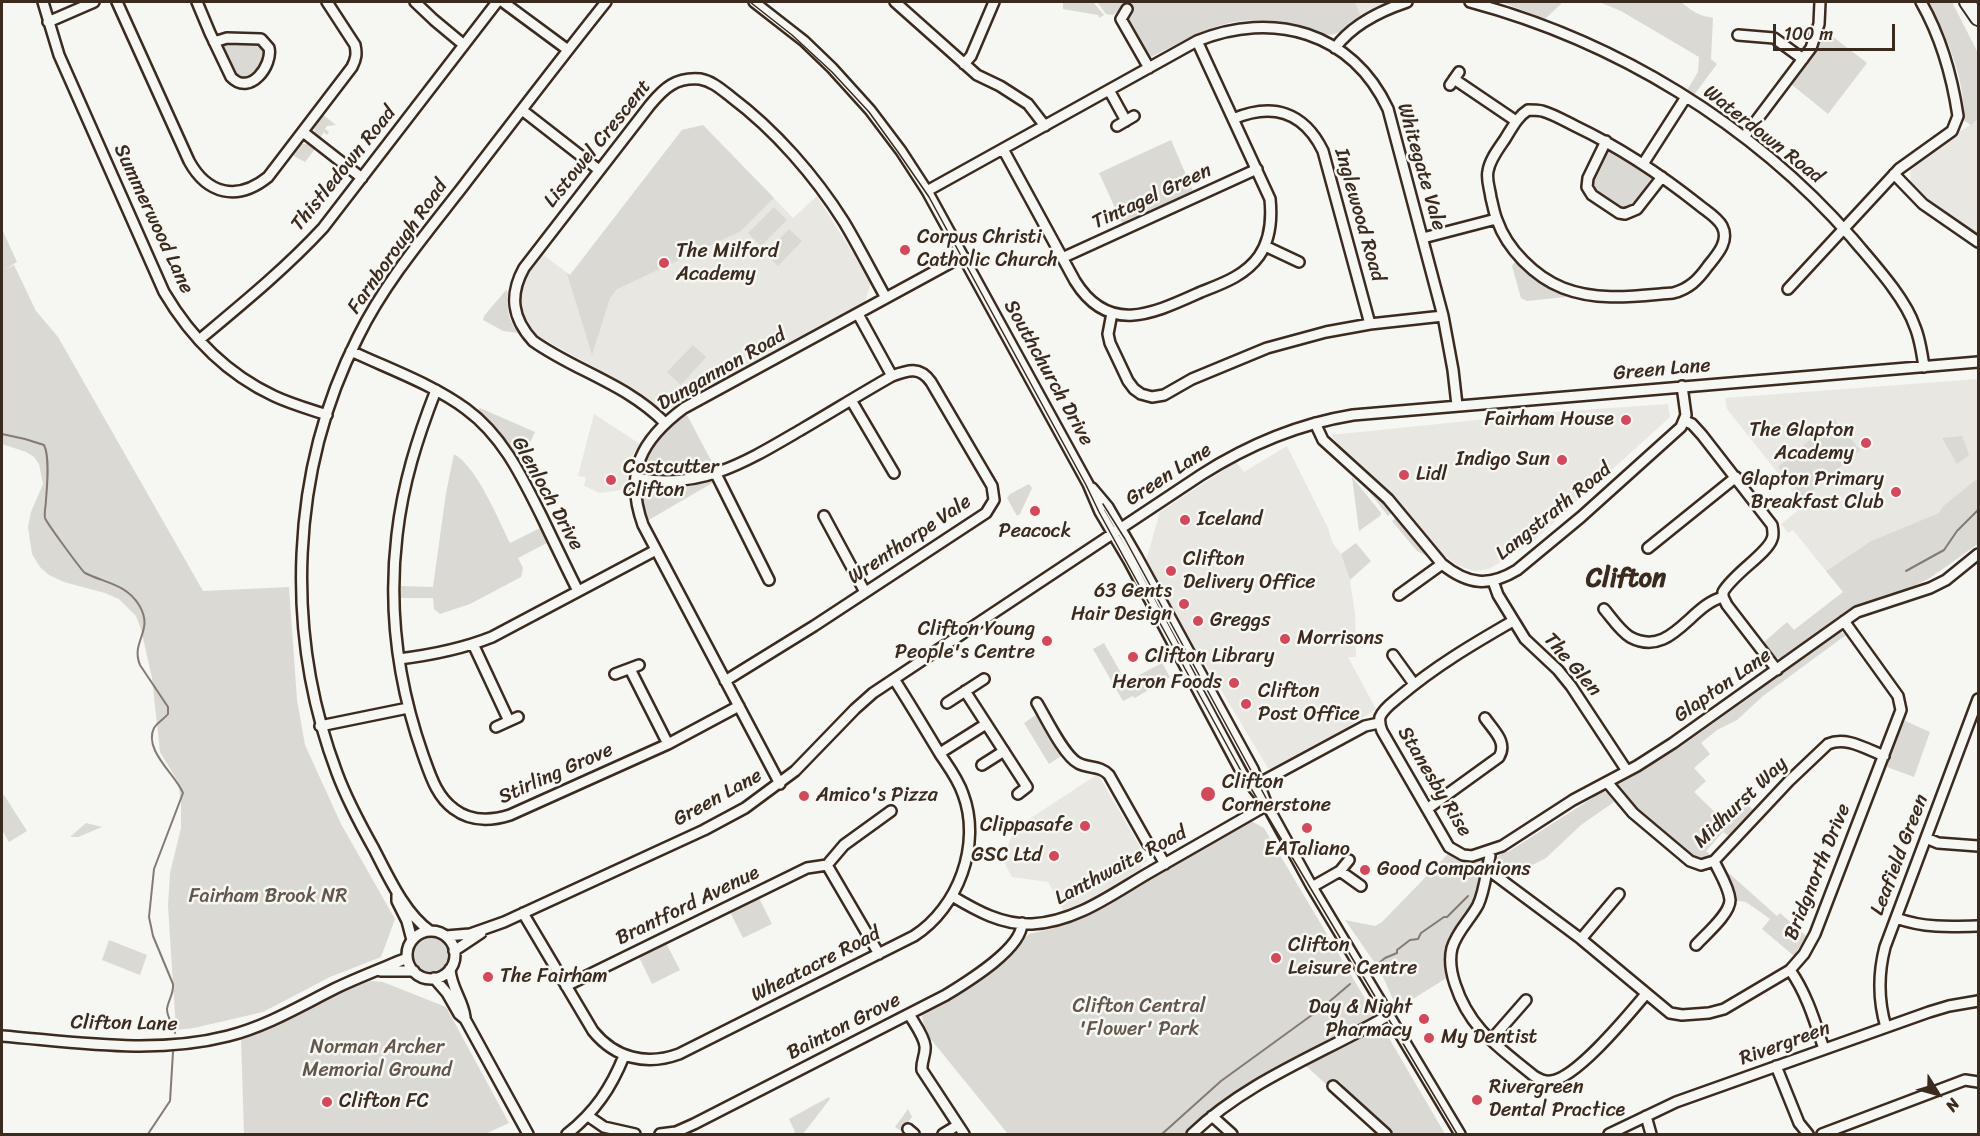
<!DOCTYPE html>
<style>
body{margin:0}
#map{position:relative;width:1980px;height:1136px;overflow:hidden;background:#f6f6f2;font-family:Sriracha,sans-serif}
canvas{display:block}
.frame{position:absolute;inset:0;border:3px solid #3b2a1e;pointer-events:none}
.north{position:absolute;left:1908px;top:1064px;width:60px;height:60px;-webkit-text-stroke:4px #f6f6f2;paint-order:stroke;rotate:127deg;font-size:16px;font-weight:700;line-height:24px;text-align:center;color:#3b2a1e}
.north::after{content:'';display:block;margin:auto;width:21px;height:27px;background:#3b2a1e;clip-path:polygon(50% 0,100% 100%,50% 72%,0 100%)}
.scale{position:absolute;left:1773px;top:24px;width:122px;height:27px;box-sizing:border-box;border:3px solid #3b2a1e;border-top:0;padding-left:8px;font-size:18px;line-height:21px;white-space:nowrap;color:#3b2a1e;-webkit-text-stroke:4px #f6f6f2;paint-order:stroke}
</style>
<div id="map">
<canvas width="1980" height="1136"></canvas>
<div class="frame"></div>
<div class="north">N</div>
<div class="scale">100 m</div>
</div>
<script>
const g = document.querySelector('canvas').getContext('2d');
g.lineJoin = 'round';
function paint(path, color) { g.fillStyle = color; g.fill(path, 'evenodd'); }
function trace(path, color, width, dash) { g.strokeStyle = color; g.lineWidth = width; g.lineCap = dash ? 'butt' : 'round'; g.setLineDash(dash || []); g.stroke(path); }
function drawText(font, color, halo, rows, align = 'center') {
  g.font = font + ' Sriracha,sans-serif'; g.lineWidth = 5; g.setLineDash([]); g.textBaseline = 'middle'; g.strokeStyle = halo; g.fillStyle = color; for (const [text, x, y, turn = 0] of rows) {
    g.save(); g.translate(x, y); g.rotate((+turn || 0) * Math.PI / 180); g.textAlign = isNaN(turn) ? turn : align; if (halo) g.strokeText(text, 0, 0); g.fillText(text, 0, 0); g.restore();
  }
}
const built = new Path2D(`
 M1355,2H1390L1361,16Z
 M1978,120V236L1922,197L1911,184L1910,169L1933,149Z
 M703,125L793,218L817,196L871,282L865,302L672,408L656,406L623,383L536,335L526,322L521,307L520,289L526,273L541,253L570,275L682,130Z
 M1978,379V478L1943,506L1940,513L1871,541L1826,571L1793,530L1788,533L1781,524L1804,506L1727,409L1725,398Z
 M1668,404L1670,417L1530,544L1489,569L1474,571L1457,565L1436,549L1373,479L1340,447L1331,435L1555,412Z
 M594,414L640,444L632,456L627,478L628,489L600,493L584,486L586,477L578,476Z
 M1287,446L1328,528L1332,542L1341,554L1350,580L1355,614L1356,657H1348L1376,709L1339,733L1274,769L1268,768L1145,564L1160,512L1236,462L1244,472Z
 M1098,774L1148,861L1142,864L1141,870L1102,893L1064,912L1048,882L1012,877L1003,860L1014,829Z`);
const green = new Path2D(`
 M1063,2H1093L1104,15L1099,18L1098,15L1063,9Z
 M1097,2H1355L1361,16C1354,21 1346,30 1338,33C1324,39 1307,28 1293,25C1277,21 1259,19 1242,21C1210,24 1180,43 1151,57L1147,54L1127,19L1131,6L1126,5L1113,15L1106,14Z
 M1501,2H1563L1545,19Z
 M1599,2H1681C1691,11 1700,16 1713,18L1711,59L1717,64L1694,95L1687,90L1698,72L1699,57L1621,11Z
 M1928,2H1952L1978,53V119L1971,125L1963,120C1967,83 1946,34 1928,2Z
 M1832,36L1867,63L1828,114L1791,84L1812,57L1821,38Z
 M224,41L260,43L266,49C267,62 258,73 248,80L236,78L220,47Z
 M323,115L336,125L327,126L325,129L329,132L327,135L324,132L320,138L315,134L314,129Z
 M703,125L774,198L741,231L617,289L610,298L592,355L567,273L570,275L682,130Z
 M1171,140L1193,191L1123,225L1099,173Z
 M302,144H307L315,149L305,162L294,156V152Z
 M1608,149L1653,177L1631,208L1620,209L1590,192L1589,181Z
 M774,207L787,220L761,246L748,233Z
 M2,229L17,262L4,270L14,265L36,311L58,337L203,591L289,587L297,700L305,745L341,824L395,919L381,957L330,977L263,1012L194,1028L176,1030L168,906L170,873L181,828V803L178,782L160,752L152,678L141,629L136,616L119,599L105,593L64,582L49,575L40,567L32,554L28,527L31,512L43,484L39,464L34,457L26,452L2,444Z
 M789,229L802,241L778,266L765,253Z
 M1516,260L1535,278L1566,295V297L1527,301L1521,298L1512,266Z
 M506,290L508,293C507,309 508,320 518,333L503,331L483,320L484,316Z
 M693,345L706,357L681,385L667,372Z
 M480,408L535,432L520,465L505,440L478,410Z
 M687,415L714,466L713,469L688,475L651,476C632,463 661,431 674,421C677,419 682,417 687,415Z
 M1834,419L1860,450L1804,498L1778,467Z
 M1962,436L1969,455L1957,464L1942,438Z
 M454,454C477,467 498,519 510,543L540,528L547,543L518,558L523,568L521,577L470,604L440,614L434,609L433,598H399V586L433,587L446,493Z
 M1352,477L1381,513L1380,516L1359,531Z
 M1978,478V544L1930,578L1914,586L1854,608L1784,655L1783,658H1775L1763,643L1787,622L1794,630L1843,592L1826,571L1871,541L1939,513L1943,506Z
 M708,481L714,482L647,521L642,502V493L646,488L690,486Z
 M1029,484L1032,488L1020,514L1017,516L1007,498L1010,494Z
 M1368,486L1394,511L1388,516L1367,489Z
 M1398,516L1432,559L1417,551L1392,521Z
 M1356,543L1371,561L1350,580L1341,554Z
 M1840,631L1846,635L1763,696L1737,720L1717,730L1701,743L1710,754L1694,768L1706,781L1694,792L1722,819L1744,800L1753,810L1729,836L1723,832L1706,851L1710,855C1706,859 1703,861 1697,859C1683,855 1622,798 1616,785L1617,782L1639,772L1683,745L1760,690V687Z
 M1104,643L1126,682L1162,663L1170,677L1135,698L1133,696L1123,701L1093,649Z
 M1039,713L1064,754L1049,764L1024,723Z
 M1901,719L1930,732L1914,777L1887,767L1888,763L1887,761Z
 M1601,790L1607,793L1614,802L1581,825L1546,858L1509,877H1506L1497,867L1496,858L1506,851L1508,852L1594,797L1595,794Z
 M4,795L27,831L9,842L2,830V797Z
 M1251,821L1264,828L1373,1012V1020C1305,1051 1238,1082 1184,1134H1008L929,1037L924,1031L922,1014L951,999L986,974L1029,934L1051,929L1081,918Z
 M86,823L102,827L78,837H70Z
 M1448,854L1466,862L1481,858L1482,864L1478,878L1477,898L1451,935L1447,948L1446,962L1448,977L1397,1009L1381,972L1345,920L1375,926L1382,922Z
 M1723,868L1777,916L1780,913L1806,936L1794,956L1762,929L1770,919L1746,902L1732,900L1730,887Z
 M759,898L772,924L743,938L730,912Z
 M413 955a18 18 0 1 1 36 0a18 18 0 1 1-36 0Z
 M109,940L147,955L140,975L102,960Z
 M666,943L680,970L652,984L639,957Z
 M371,981L383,982L446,1007L509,1123L485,1134H244L241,1038C287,1025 325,995 371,981Z
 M1379,1028L1386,1033L1445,1134H1390L1341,1089L1344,1086L1339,1081L1335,1084L1333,1082L1328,1086L1305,1065Z
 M829,1097L830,1099L803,1134H791L795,1132L789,1119Z
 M908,1109L912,1117L901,1131L895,1127Z`);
const stream = new Path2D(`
 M2,434L25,439L44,445C50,457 47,486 46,500C46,505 44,512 45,518C46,522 82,571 85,573C105,583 126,584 139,605C155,631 130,641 140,665L168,707V714C164,719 157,723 154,728C143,750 176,775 183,793L154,869L149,917L153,936L173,984C174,994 168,1000 167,1009C167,1019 174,1024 175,1033
 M1906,571L1944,550L1957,531L1978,510
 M1378,964L1385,958L1397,953V950L1410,940L1418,939L1421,933L1444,917H1447L1468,896
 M148,1134L170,1101L173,1052
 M1162,1134L1221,1081L1323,1007L1350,984`);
const minor = new Path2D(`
 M43,2L59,55L164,292C190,336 227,374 274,396C291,404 309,409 327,415
 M117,2L189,161C207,194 237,202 268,177L352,67C356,59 357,54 355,45L327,2
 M197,2L210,33L231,77C250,97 273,65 269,48L261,39L227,38L214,42
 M415,2L434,20L464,45
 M503,2L568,50
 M754,2L804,41L832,68L870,110L901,151L927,191L1088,484L1100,512L1129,561L1243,775L1267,805
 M895,2L977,75L1000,86L1028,104L1045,126
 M1470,2C1616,41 1752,124 1852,238C1872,262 1905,297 1915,327C1920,339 1922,353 1924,367
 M1127,9L1121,19L1149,68
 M48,22L94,2
 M1738,35L1774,38L1803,59
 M1335,48C1352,25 1380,11 1407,2
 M964,64L971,56L994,2
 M1454,79L1516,121
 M1450,85L1459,72
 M1109,90L1126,121
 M522,110L599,170
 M1528,110C1533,110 1537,110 1542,111C1553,114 1565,121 1575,126C1619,147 1660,174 1699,205C1706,211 1717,217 1722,226C1730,241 1717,255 1708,266C1698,280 1689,289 1673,293C1636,296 1599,302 1563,288C1535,277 1507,249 1497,220C1494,213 1493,205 1491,198C1490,189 1486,180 1488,171C1490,159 1499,148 1505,139C1512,128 1517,117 1528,110Z
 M1233,119C1273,102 1304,112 1323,151L1370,324
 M1117,126L1134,116
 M303,132L362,178
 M1744,137L1811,48L1819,24L1820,2
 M1606,141L1588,178L1587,187L1592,195L1619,213L1625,214L1637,209L1662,177
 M1003,149L1075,281C1109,336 1154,313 1201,292C1221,284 1245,276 1259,256C1271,239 1272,219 1270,199L1197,41
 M1643,164L1686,97
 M1894,174L1923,204L1978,242
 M927,191L1197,41C1273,10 1352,32 1388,109L1443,316L1453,370L1457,405
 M1423,238L1496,219
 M1265,246L1299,262
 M1062,258L1257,169
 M1788,289L1899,169L1952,131L1958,116C1952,76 1941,37 1921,2
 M1112,313L1108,334L1110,343L1128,381L1134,389L1141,394L1152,397L1164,395L1192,379L1267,348L1326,332L1370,324L1443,316
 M858,314L892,376
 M199,340C242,304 285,269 323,228L497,2
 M351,351C389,369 432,384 466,409C503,436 522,477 542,517C554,542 566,567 578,591
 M436,390C417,439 403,483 397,535C388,610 398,684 423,755C430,774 436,796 454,809C471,822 491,821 510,815L668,744L739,706
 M851,400L894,473
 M1685,421L1692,424L1702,435L1772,525C1773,530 1774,535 1772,539C1767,554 1734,573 1723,592V597L1727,605L1777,670
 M665,423C627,384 575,371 533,341C512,318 509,295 524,268L650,105C664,88 676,77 700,79C712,81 722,90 731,97C775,130 815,176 844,222C859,247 872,273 886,298
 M1315,423L1323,440L1388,499L1442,564C1468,585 1489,587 1517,570L1581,517L1681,427L1686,415L1682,386
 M716,474L769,580
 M636,478C702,491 749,460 804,428C833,411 862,393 892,376C908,370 920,366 931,382L992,486L994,500L986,513L814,626L725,681
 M1092,488L1108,507L1137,557L1253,769L1267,805L1312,887L1460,1134
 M824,516L865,592
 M1648,548L1736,477
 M1493,581L1498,595L1525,639L1558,670L1571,686L1627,771
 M1399,595L1442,564
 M1604,609C1611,617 1620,631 1630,637C1671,659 1690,605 1723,597
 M1513,621C1473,644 1434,667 1399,697C1393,702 1383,709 1380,717C1379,722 1380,726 1382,731L1449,847L1463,855L1472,856L1502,846L1573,800L1637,766L1673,743L1857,612L1930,588L1946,580L1978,554
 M473,644L509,721
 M1393,655L1414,684
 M399,659C431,655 462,649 492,637L656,550
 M630,669L668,744
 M615,674L639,665
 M965,691L1027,787L1018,794
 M947,703L984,679
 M1037,703C1046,718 1064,756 1078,763C1089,769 1100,765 1109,775L1148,844L1158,852L1165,864
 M320,726L408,708
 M496,727L518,717
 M940,753L986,724
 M982,765L1004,751
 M1607,782L1633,813L1690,861L1701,865L1714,861L1789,781L1828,744C1846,736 1866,749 1884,756
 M780,784L643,525C624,472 641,440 684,408L963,256
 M1254,786L1365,726L1379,723
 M1427,809L1499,757C1508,742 1493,730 1485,718
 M1926,838L1938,843L1978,846
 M1488,852L1490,856C1486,872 1485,890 1478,905C1470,920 1457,931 1452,948C1449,960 1451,972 1455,984C1470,1030 1499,1047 1534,1076C1539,1079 1545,1082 1551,1081C1577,1078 1629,1014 1646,994
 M827,865L879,954
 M827,865L844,845L891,811
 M1487,869L1581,939L1670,1013L1682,1015L1709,1013L1724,1009L1790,970L1804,954L1815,934L1901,710L1898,696L1844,621
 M1340,871L1349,860
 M1312,887L1340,871L1361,886
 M397,895V901L407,921L412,940
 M952,896C977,911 1002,925 1032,924C1077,922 1115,892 1152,871C1190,849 1229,827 1267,805
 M523,913L593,1031C615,1058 646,1066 679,1054L914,936C958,908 982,844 963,794C958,779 948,766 940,754C925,729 910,704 894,679
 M1896,918C1924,928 1949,927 1978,926
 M430,931C405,914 388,876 374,849C360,824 347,800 337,773C284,633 290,471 358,337C385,282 426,234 464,185C511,124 558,62 606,2
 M407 955a24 24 0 1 1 48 0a24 24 0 1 1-48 0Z
 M446,936L470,934L504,922L704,830L745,808L795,771L855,709L873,693L1201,475C1248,445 1298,424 1353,415L1978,362
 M1581,939L1619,894
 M1696,945C1706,934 1730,914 1730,900C1729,887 1719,872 1714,861
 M454,951L481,933
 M450,969C451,988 463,1000 465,1017
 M1790,970C1807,994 1815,1022 1824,1049
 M381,971H414
 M434,978L447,993L459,1014L465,1019L528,1134
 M566,986L807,868L827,865
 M909,1014C914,1023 924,1036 925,1046C926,1055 921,1061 922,1070L964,1134
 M1886,1027C1878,1000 1878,974 1885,947L1978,699
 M2,1036C76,1042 154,1055 228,1036C267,1026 300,1006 336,988C359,977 383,968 407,958
 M1491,1040L1526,1000
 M1776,1066L1799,1123L1808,1134
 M1333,1086L1386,1134
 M588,1116L604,1127L635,1134
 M1212,1116L1232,1134
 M1646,1116L1651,1134
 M908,1129L914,1134
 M567,1134C595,1112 611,1088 624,1056
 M660,1134L676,1132L694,1124L946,995C967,982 1022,949 1022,923
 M943,1134L958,1125
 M1192,1134C1248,1080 1322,1054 1389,1015
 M1609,1134L1676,1102L1929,1012L1949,1006L1978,1001
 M1822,1134L1965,1080L1978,1082`);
const highway = new Path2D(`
 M1967,2L1978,18`);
const tram = new Path2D(`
 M750,2L792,35L832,72L869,112L898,152L929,197L1086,485L1099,512L1246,780L1457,1134
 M1103,504L1125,539L1266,798`);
const markers = [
 [905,250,6,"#d1495b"],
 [664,263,6,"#d1495b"],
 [1626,420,6,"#d1495b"],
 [1866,443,6,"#d1495b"],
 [1562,460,6,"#d1495b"],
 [1404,475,6,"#d1495b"],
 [611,480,6,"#d1495b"],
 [1896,492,6,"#d1495b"],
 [1035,511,6,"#d1495b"],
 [1185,520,6,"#d1495b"],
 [1171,571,6,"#d1495b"],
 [1184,604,6,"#d1495b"],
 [1198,621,6,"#d1495b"],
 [1285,639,6,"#d1495b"],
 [1047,641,6,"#d1495b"],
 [1133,657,6,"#d1495b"],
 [1234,683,6,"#d1495b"],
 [1246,704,6,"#d1495b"],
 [1208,794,8,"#d1495b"],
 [804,796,6,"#d1495b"],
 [1085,826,6,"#d1495b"],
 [1307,828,6,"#d1495b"],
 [1054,856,6,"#d1495b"],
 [1365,870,6,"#d1495b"],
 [1276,958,6,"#d1495b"],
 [488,977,6,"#d1495b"],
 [1424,1019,6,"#d1495b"],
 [1429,1038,6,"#d1495b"],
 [1477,1100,6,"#d1495b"],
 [327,1102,6,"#d1495b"]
];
const streetNames = [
 ["Waterdown Road",1763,135,38],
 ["Listowel Crescent",598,144,-51],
 ["Whitegate Vale",1421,167,74],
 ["Thistledown Road",344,169,-51],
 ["Tintagel Green",1152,197,-25],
 ["Inglewood Road",1359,215,74],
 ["Summerwood Lane",153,219,65],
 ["Farnborough Road",398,247,-55],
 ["Dungannon Road",722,370,-30],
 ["Green Lane",1662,370,-5],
 ["Southchurch Drive",1048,373,61],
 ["Green Lane",1169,475,-33],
 ["Glenloch Drive",547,494,61],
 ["Langstrath Road",1554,512,-39],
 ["Wrenthorpe Vale",910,540,-34],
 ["The Glen",1572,665,49],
 ["Glapton Lane",1723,686,-35],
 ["Stirling Grove",556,774,-24],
 ["Stanesby Rise",1434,782,59],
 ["Green Lane",718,798,-29],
 ["Midhurst Way",1741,803,-44],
 ["Leafield Green",1900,855,-69],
 ["Lanthwaite Road",1121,866,-28],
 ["Bridgnorth Drive",1818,872,-68],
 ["Brantford Avenue",688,906,-26],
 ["Wheatacre Road",816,965,-27],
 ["Clifton Lane",124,1024,1],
 ["Bainton Grove",844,1027,-27],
 ["Rivergreen",1785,1044,-20]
];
const poiNames = [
 ["Corpus Christi",917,238],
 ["Catholic Church",917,261],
 ["The Milford",676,252],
 ["Academy",676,275],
 ["Fairham House",1614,420,"right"],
 ["The Glapton",1854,431,"right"],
 ["Academy",1854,454,"right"],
 ["Indigo Sun",1550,460,"right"],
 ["Costcutter",623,468],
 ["Clifton",623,491],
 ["Lidl",1416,475],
 ["Glapton Primary",1884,480,"right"],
 ["Breakfast Club",1884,503,"right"],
 ["Iceland",1197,520],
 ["Peacock",1035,532,"center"],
 ["Clifton",1183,560],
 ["Delivery Office",1183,583],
 ["63 Gents",1172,592,"right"],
 ["Hair Design",1172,615,"right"],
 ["Greggs",1210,621],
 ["Clifton Young",1035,630,"right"],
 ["People's Centre",1035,653,"right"],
 ["Morrisons",1297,639],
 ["Clifton Library",1145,657],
 ["Heron Foods",1222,683,"right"],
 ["Clifton",1258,692],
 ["Post Office",1258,715],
 ["Clifton",1222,783],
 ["Cornerstone",1222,806],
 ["Amico's Pizza",816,796],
 ["Clippasafe",1073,826,"right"],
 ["EATaliano",1307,850,"center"],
 ["GSC Ltd",1042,856,"right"],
 ["Good Companions",1377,870],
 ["Clifton",1288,946],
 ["Leisure Centre",1288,969],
 ["The Fairham",500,977],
 ["Day & Night",1412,1008,"right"],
 ["Pharmacy",1412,1031,"right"],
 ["My Dentist",1441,1038],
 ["Rivergreen",1489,1088],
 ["Dental Practice",1489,1111],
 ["Clifton FC",339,1102]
];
const parkNames = [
 ["Fairham Brook NR",268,897],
 ["Clifton Central",1139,1007],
 ["'Flower' Park",1139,1030],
 ["Norman Archer",377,1048],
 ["Memorial Ground",377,1071]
];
const districtNames = [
 ["Clifton",1626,579]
];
paint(built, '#e8e7e2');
paint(green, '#dad9d3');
trace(stream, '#857a71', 2);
trace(minor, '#3b2a1e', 14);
trace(highway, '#3b2a1e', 18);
trace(minor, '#f6f6f2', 9);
trace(highway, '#f6f6f2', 14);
trace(tram, '#3b2a1e', 1.5);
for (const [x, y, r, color] of markers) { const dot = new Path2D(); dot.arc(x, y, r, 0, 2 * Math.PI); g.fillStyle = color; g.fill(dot); trace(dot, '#f6f6f2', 2); }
drawText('20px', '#3b2a1e', '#f6f6f2', streetNames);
drawText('20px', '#3b2a1e', '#f6f6f2', poiNames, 'left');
drawText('20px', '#63564b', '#f6f6f2', parkNames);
drawText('bold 26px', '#3b2a1e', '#f6f6f2', districtNames);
</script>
